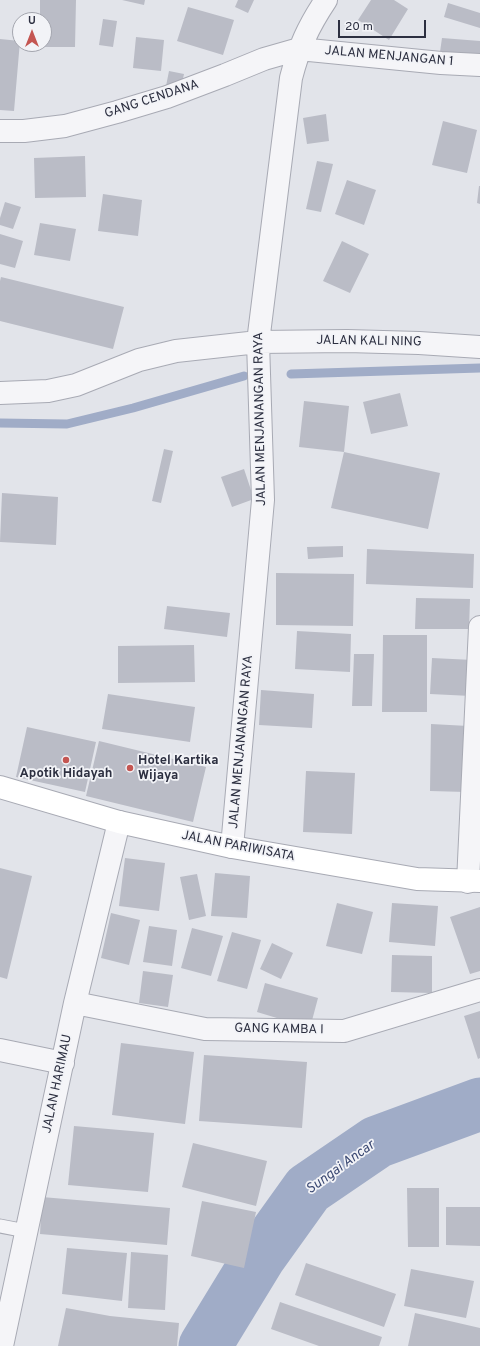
<!DOCTYPE html>
<style>
body{margin:0}
#map{position:relative;width:480px;height:1346px;overflow:hidden;background:#e2e4ea;font-family:Overpass,sans-serif}
canvas{display:block}
.north{position:absolute;left:12px;top:12px;width:40px;height:40px;box-sizing:border-box;background:#f2f3f7;border:1px solid #a3a5ae;border-radius:50%;rotate:0deg;font-size:11px;font-weight:700;line-height:16px;text-align:center;color:#2c2f40}
.north::after{content:'';display:block;margin:auto;width:14px;height:18px;background:#c45652;clip-path:polygon(50% 0,100% 100%,50% 72%,0 100%)}
.scale{position:absolute;left:338px;top:20px;width:88px;height:18px;box-sizing:border-box;border:2px solid #2c2f40;border-top:0;padding-left:5px;font-size:12px;line-height:14px;white-space:nowrap;color:#2c2f40;-webkit-text-stroke:3px #f2f3f7;paint-order:stroke}
</style>
<div id="map">
<canvas width="480" height="1346"></canvas>
<div class="north">U</div>
<div class="scale">20 m</div>
</div>
<script>
const g = document.querySelector('canvas').getContext('2d');
g.lineJoin = 'round';
function trace(path, color, width, dash) { g.strokeStyle = color; g.lineWidth = width; g.lineCap = dash ? 'butt' : 'round'; g.setLineDash(dash || []); g.stroke(path); }
function paint(path, color) { g.fillStyle = color; g.fill(path, 'evenodd'); }
function drawText(font, color, halo, rows, align = 'center') {
  g.font = font + ' Overpass,sans-serif'; g.lineWidth = 3.5; g.setLineDash([]); g.textBaseline = 'middle'; g.strokeStyle = halo; g.fillStyle = color; for (const [text, x, y, turn = 0] of rows) {
    g.save(); g.translate(x, y); g.rotate((+turn || 0) * Math.PI / 180); g.textAlign = isNaN(turn) ? turn : align; if (halo) g.strokeText(text, 0, 0); g.fillText(text, 0, 0); g.restore();
  }
}
const stream = new Path2D(`
 M291,374L480,368
 M0,423L67,424L133,408L244,376`);
const river = new Path2D(`
 M205,1346L260,1256L308,1189L377,1142L480,1104`);
const building = new Path2D(`
 M40,0H76L75,47H40V44H44V20H40Z
 M122,0H145L144,5Z
 M238,0H254L248,13L235,7Z
 M371,0H394L408,9L389,40L358,20Z
 M448,3L480,13V28L444,17Z
 M188,7L234,20L223,55L177,41Z
 M103,19L117,21L113,47L99,45Z
 M136,37L164,40L161,71L133,68Z
 M442,38L480,41V56L440,52Z
 M0,39L20,41L14,111L0,110Z
 M169,71L184,74L181,88L166,86Z
 M326,114L329,141L307,144L303,118Z
 M443,121L477,130L467,173L432,165Z
 M85,156L86,197L35,198L34,158Z
 M317,161L333,164L321,212L306,209Z
 M347,180L376,190L364,225L335,214Z
 M479,186H480V204L477,203Z
 M103,194L142,200L138,236L98,231Z
 M5,202L21,207L13,229L0,225V218Z
 M40,223L76,229L70,261L34,255Z
 M0,234L23,241L15,268L0,264Z
 M342,241L369,254L350,293L323,281Z
 M1,277L124,307L113,349L0,321V281Z
 M400,393L408,426L371,434L363,402Z
 M304,401L349,406L344,452L299,447Z
 M164,449L173,451L161,503L152,501Z
 M344,452L440,473L428,529L331,508Z
 M244,469L254,499L232,507L221,477Z
 M2,493L58,497L56,545L0,542Z
 M343,546V557L308,559L307,547Z
 M367,549L474,554L473,588L366,584Z
 M276,573L354,574L353,626L276,625Z
 M416,598L470,599L469,629H415Z
 M167,606L230,613L227,637L164,629Z
 M297,631L351,634L350,672L295,669Z
 M383,635H427V712H382Z
 M194,645L195,682L118,683V646Z
 M354,654H374L372,706H352Z
 M432,658L473,660L471,696L430,694Z
 M261,690L314,694L312,728L259,725Z
 M108,694L195,707L190,742L102,729Z
 M431,724L468,726L466,792L430,791Z
 M27,727L96,742L85,792L16,777Z
 M99,741L206,767L193,822L86,796Z
 M306,771L355,773L352,834L303,832Z
 M125,858L165,863L159,911L119,906Z
 M0,868L32,876L7,979L0,977Z
 M215,873L250,876L247,918L211,916Z
 M197,874L206,916L189,920L180,877Z
 M337,903L373,912L362,954L326,946Z
 M392,903L438,906L435,946L389,942Z
 M480,907V971L470,974L450,917Z
 M111,913L140,920L129,965L101,958Z
 M149,926L177,930L172,966L143,962Z
 M192,928L223,936L211,976L181,968Z
 M232,932L261,940L247,989L217,981Z
 M272,943L293,953L281,979L260,969Z
 M392,955L432,956V993L391,992Z
 M143,971L173,975L168,1007L139,1003Z
 M265,983L318,998L310,1028L257,1012Z
 M480,1011V1058L478,1059L464,1016Z
 M121,1043L194,1052L185,1124L112,1115Z
 M204,1055L307,1062L302,1128L199,1121Z
 M74,1126L154,1133L148,1192L68,1185Z
 M193,1143L267,1161L256,1206L182,1187Z
 M407,1188H439V1247H408Z
 M42,1197L170,1208L167,1245L40,1234Z
 M202,1201L256,1212L244,1268L191,1256Z
 M446,1207H480V1246L446,1245Z
 M67,1248L127,1253L122,1301L62,1294Z
 M131,1252L168,1255L165,1310L128,1308Z
 M306,1263L396,1294L384,1327L295,1295Z
 M411,1269L474,1281L466,1318L404,1306Z
 M280,1302L382,1337L379,1346H319L271,1329Z
 M66,1308L110,1316L179,1323L177,1346H58Z
 M415,1313L480,1328V1346H408Z`);
const lane = new Path2D(`
 M0,1226L26,1231`);
const street = new Path2D(`
 M0,131H24L65,126L117,112L167,97L225,75L264,59L299,49L441,63L480,65
 M0,393L48,391L76,385L139,360L176,351L258,342L347,341L419,343L480,347
 M232,847L263,500L258,342L291,78C299,47 308,27 326,0
 M468,882L480,627
 M75,1003L205,1029L344,1031L480,990
 M0,1050L63,1063
 M2,1346L75,1003L119,822`);
const secondary = new Path2D(`
 M0,787L119,822L232,847L417,879L480,881`);
const markers = [
 [66,760,4,"#c45652"],
 [130,768,4,"#c45652"]
];
const streetNames = [
 ["JALAN MENJANGAN 1",389,57,5],
 ["GANG CENDANA",152,100,-18],
 ["JALAN KALI NING",369,342,1],
 ["JALAN MENJANANGAN RAYA",261,419,-91],
 ["JALAN MENJANANGAN RAYA",242,742,-85],
 ["JALAN PARIWISATA",238,847,11],
 ["GANG KAMBA I",279,1030,1],
 ["JALAN HARIMAU",58,1084,-78]
];
const poiNames = [
 ["Hotel Kartika",138,761],
 ["Wijaya",138,776],
 ["Apotik Hidayah",66,774,"center"]
];
const waterNames = [
 ["Sungai Ancar",341,1168,-36]
];
trace(stream, '#a0acc7', 9);
trace(river, '#a0acc7', 53);
paint(building, '#babcc6');
trace(lane, '#a8aab4', 15);
trace(street, '#a8aab4', 24);
trace(secondary, '#a8aab4', 24);
trace(lane, '#f5f5f8', 13);
trace(street, '#f5f5f8', 22);
trace(secondary, '#fff', 22);
for (const [x, y, r, color] of markers) { const dot = new Path2D(); dot.arc(x, y, r, 0, 2 * Math.PI); g.fillStyle = color; g.fill(dot); trace(dot, '#f2f3f7', 1.5); }
drawText('13px', '#2c2f40', '#f2f3f7', streetNames);
drawText('bold 13px', '#2c2f40', '#f2f3f7', poiNames, 'left');
drawText('italic 14px', '#394771', '#f2f3f7', waterNames);
</script>
